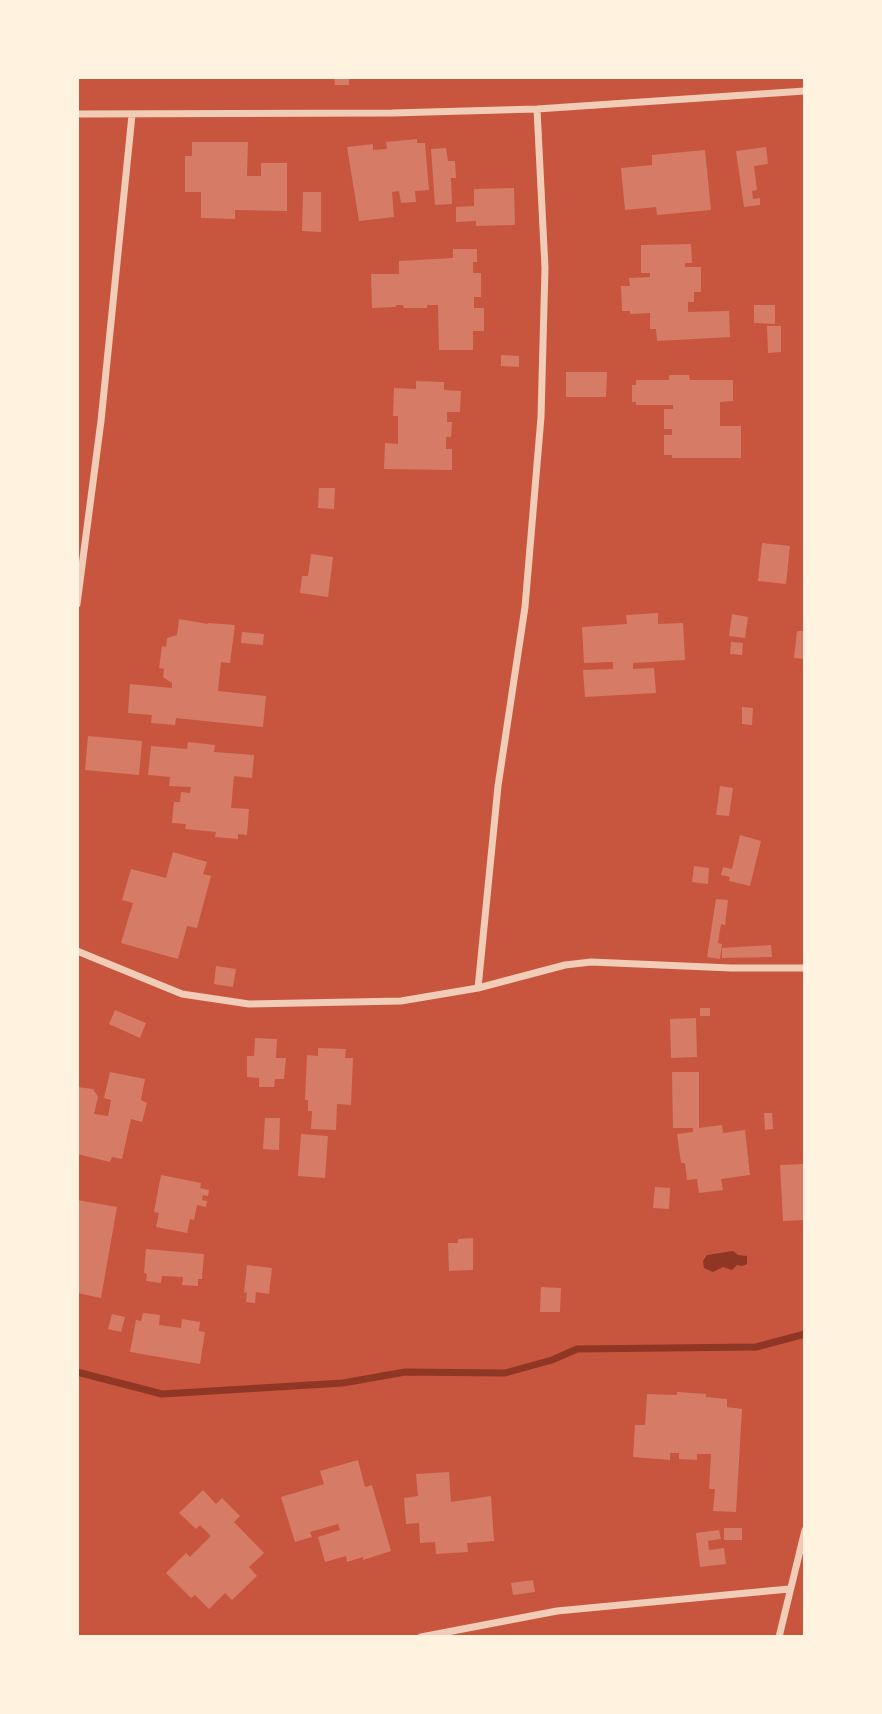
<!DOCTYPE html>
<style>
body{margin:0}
#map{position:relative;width:882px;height:1714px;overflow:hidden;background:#c8553d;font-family:Roboto,sans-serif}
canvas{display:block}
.frame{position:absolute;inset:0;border:79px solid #fff3e0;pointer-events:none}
</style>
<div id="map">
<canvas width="882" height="1714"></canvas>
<div class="frame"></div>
</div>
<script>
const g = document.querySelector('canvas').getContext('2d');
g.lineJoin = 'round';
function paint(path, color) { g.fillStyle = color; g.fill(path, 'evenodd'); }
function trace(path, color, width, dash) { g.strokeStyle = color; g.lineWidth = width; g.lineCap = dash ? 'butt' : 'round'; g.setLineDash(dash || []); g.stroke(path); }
const water = new Path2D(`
 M733,1251L738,1255L747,1256V1264L742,1266L737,1265L732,1270L723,1267L713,1272L704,1268L703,1261L707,1255Z`);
const stream = new Path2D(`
 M77,1372L162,1394L343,1383L405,1372L505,1373L552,1360L577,1349L756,1347L805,1334`);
const building = new Path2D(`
 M334,77H349V85H335Z
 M417,139V143H425L429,190L415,191L416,202L401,203L399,191L392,192L394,217L359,221L347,147L373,144V150L387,149L386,142Z
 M192,142H248L247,176H261V163H287V211L235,210V219L201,218V192H185V156H192Z
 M766,147L768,164L754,166L757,190L752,191L753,199L760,198V205L744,207L736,151Z
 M446,148L448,161H455L456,178H451L452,204L435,205L431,149Z
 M705,150L711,210L657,215L656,207L625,210L621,168L652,165V155Z
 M514,188L515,225L476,226V221L456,222V207L474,206V189Z
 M303,192H321V232L302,231Z
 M691,244L692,263H685V267H701V292H694V302H688V312L729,311L730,337L657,341L656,329H650V313L630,314V311H622L621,286H630L629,278L650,277V273H641V245Z
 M453,249H477V262H473V273H481V297H474V308H484V331H473V350H439L438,305H427V308H404L403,305H396V307L372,308L371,274H399V261L453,258Z
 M754,305H775V324L754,323Z
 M767,326H781V352L768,353Z
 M501,355L519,356V367L501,366Z
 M566,372H607L606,397H566Z
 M669,375H689L690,380H733V401L720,402V426H741V458H672V455H664V435H672V429H664V409H673V405H636V402H632V385H636V380H669Z
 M416,381L444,382V390L461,391L460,412H447V422H452L451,437H446V449H452V470L384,469L385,443L398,444V416H393L394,388L416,389Z
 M319,488H335L334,509L318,508Z
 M762,543L790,546L786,584L758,581Z
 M311,554L333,557L328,597L300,593L302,576H308Z
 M658,613V624L683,623L685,660L633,663V669L654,668L656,693L585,697L583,670L613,669V662L584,663L582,627L627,624L626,615Z
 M732,614L748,617L745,638L729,636Z
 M179,619L208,624V623L235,625L230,663L221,662L218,691L266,696L263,727L176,718L175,725L151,723L152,715L128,713L130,684L172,688V683L163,677L164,669L159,668L162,646L166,647L167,638L177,635Z
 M797,631H805V659L794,658Z
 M242,632L264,634L263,645L241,643Z
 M731,642L743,643L742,655L730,654Z
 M742,707L753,708L752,725L742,724Z
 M88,736L142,741L139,775L85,770Z
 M188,742L215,745L214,752L254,755L252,778L234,776L231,808L249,809L247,835L238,834V839L215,837L216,832L185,829L186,824L172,823L174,802H180L181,792L190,793L191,787L169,786L170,777L148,775L151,746L187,749Z
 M720,786L733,788L729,816L716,815Z
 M740,835L761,841L750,886L729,881L730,877L721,875L723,867L732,869Z
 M173,852L207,862L203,874L211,876L197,928L187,926L178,959L121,943L133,903L122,900L131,869L166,878Z
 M694,866L709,868L708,884L692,882Z
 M716,899L728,900L725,925L721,924L718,943L722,944L720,959L707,957Z
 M771,945L772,957L722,958V948Z
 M216,966L236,969L233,987L214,984Z
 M700,1008H710V1016H700Z
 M115,1010L146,1023L140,1038L109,1024Z
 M696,1018L697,1057L671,1058L670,1019Z
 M255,1038L277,1039L276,1058H286L284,1079H275L274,1087H259V1078L247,1077V1056H254Z
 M318,1048L346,1049L345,1058H353L351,1105L337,1104L336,1130L311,1129L312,1111H308V1100H305L307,1055L318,1056Z
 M110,1072L145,1079L141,1100L147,1103L142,1122L131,1119L122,1159L112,1157L110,1162L77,1154V1087L93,1089L98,1097L94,1114L108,1116L111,1100L104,1098Z
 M672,1072H699V1128L722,1125L723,1133L745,1130L750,1175L721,1179L723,1190L699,1193L697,1179L687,1180L685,1163H681L677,1134L693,1132V1128H673Z
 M764,1113H772L773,1129L765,1130Z
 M265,1118H280L279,1150L263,1149Z
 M301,1134L328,1136L325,1178L298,1176Z
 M805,1164V1220L783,1221L780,1165Z
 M161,1175L201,1183L200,1188L209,1190L208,1196L203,1195L202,1200L207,1201L206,1207L197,1205L194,1220L190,1219L187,1233L156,1227L159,1213L154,1212Z
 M655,1187L670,1188L669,1209L653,1208Z
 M77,1200L117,1207L101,1298L77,1293Z
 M473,1238V1270L449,1271L448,1243H458V1239Z
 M146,1249L204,1254L202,1279H198V1286L182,1285L183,1277L162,1276L161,1283L146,1281L147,1274L144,1273Z
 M247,1265L272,1268L269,1294L256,1292L255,1303L246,1302L247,1292L244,1293Z
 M541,1287L561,1288L560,1312H540Z
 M143,1313L160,1315L159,1325L181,1328L182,1319L200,1322L199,1331L205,1332L200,1364L130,1352L136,1320L141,1321Z
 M112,1314L125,1317L121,1332L108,1329Z
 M677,1392L706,1394V1397L727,1399V1407L742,1409L736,1512L713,1511L715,1489H709L711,1454H697V1460L679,1459V1453H670V1460L633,1457L635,1425H645L647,1394L677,1395Z
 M358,1460L365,1487L372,1485L391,1551L363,1560V1557L347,1562L346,1556L325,1562L318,1537L340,1530L338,1524L310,1532L312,1537L295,1542L281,1497L324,1484L320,1471Z
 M449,1472L451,1502L491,1496L494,1541L467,1543L468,1552L436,1554L435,1542L420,1543L419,1523L406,1524L404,1498L418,1496L416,1474Z
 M203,1490L216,1504L222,1498L240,1516L234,1522L264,1553L249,1567L257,1576L232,1600L225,1593L209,1609L195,1595L191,1598L166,1573L186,1553L190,1557L211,1536L200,1525L196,1529L179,1513Z
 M724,1528H742V1540H724Z
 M719,1530L721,1539L708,1541L709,1550L724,1548L726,1564L700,1567L696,1533Z
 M533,1580L535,1592L513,1595L511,1583Z`);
const minor = new Path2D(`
 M77,114L392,113L537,109L805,91
 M77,604L101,421L132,115
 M77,951L182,994L249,1004L401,1001L478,988L565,965L591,962L731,968H805
 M478,988L498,786L525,607L541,417L545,268L537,109
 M421,1637L557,1611L789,1589
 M779,1637L805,1530`);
paint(water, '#8f3625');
trace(stream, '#8f3625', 7);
paint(building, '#d67c66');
trace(minor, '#f1ccb7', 7);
</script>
